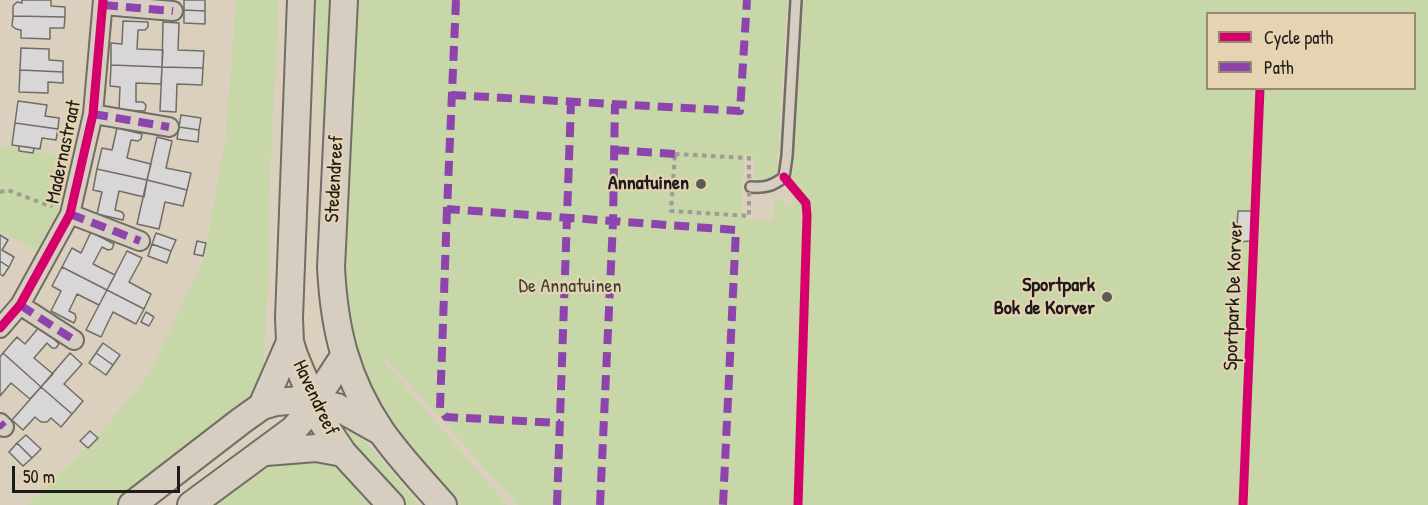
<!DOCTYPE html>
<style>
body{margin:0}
#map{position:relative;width:1428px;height:505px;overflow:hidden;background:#dad0bd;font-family:"Patrick Hand",sans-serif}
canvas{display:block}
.legend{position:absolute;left:1206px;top:12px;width:210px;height:78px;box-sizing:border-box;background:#e6d3b1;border:2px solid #958a75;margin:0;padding:8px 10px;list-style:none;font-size:18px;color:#1c1c1c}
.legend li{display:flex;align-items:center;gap:12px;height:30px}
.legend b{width:30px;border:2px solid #958a75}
.scale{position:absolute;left:12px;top:466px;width:168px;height:27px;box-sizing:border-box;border:3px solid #1c1c1c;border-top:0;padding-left:8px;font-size:18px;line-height:21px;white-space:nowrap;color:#1c1c1c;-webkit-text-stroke:4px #e6d3b1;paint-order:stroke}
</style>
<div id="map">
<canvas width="1428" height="505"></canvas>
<ul class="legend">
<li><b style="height:8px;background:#d6006c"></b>Cycle path</li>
<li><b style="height:8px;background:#8e44ad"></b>Path</li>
</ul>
<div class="scale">50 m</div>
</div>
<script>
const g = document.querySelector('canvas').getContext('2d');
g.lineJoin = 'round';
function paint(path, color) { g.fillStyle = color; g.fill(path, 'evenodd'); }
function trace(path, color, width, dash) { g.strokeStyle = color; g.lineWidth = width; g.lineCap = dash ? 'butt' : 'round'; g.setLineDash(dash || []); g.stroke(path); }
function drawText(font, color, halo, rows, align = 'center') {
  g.font = font + ' "Patrick Hand",sans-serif'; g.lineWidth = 4.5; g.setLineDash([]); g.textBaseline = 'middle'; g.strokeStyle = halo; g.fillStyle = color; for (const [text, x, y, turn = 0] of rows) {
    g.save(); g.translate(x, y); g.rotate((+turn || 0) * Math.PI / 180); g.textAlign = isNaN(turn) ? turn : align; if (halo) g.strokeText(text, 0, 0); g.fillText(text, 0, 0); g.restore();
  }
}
const green = new Path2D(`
 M236,0H279L269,193V254L263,374L257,395L124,505H27L94,441L149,374L204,260L226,136Z
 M316,0H332L323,137Z
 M359,0H787L777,170L770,180H758L754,173V156L744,155L741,218L773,221L775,196L791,209L804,0H1428V505H518L385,356V363L507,505H459L385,422L368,389L352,340L340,267ZM1208,14H1414V88H1208Z
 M0,145L70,158L60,208L37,251L0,231Z
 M328,410C365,435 390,471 419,505H403L364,462Z
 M303,456L333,464L371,505H210L248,477L278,463Z`);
const building = new Path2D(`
 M22,0H51V6L65,7V17L13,16V6L17,2L22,3Z
 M184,0H205V11L184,10Z
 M184,10L205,11V24L184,23Z
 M13,16L65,17L64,28H50V39L21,38V30L16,29L12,26Z
 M123,21L148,22V27L145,30H138L137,49L163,50L162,67L111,65V43L122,44Z
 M163,22L179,23L178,50L204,51L203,68L162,67Z
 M21,48L49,49V60L63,61V72L20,70Z
 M111,65L162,67L161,84L136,83V102H143L146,105L145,111L119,110L120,87L110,86Z
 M162,67L203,68L202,85L177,84L176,112L160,111Z
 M20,70L63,72V83L48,82V93L19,92Z
 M18,101L47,105L45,116L59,118L58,129L15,123Z
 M181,115L201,118L199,130L179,127Z
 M15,123L58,129L56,140L42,138L40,149L12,145Z
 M179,127L199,130L198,142L177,139Z
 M117,128L142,134L141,139L138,141L131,140L127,158L151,164L147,180L97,169L102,148L112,150Z
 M157,137L172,141L166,168L191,173L187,190L147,180Z
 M19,146L34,148L33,153L19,151Z
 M97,169L147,180L144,197L119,191L115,210L122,212L124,215L123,220L97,214L102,192L93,190Z
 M147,180L187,190L183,206L165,202L159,229L137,224Z
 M1238,211H1252L1251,241L1236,242Z
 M91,232L114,244L112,249L108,250L102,247L93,264L115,275L107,290L62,267L72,248L81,253Z
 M156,233L176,240L171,251L152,244Z
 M0,235L8,240L2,250L14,257L9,267L0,261Z
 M197,241L206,243L203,256L194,254Z
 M152,244L171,251L167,263L148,256Z
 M127,251L142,258L129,282L151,294L144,309L107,290Z
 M0,261L9,267L3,276L0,274Z
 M62,267L107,290L99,305L77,294L69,311L75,314L76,318L74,323L51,311L61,291L52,286Z
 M107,290L144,309L136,324L113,312L101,337L86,330Z
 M146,312L154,317L149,326L141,322Z
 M40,326L59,344L56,348H52L47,343L34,358L53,374L41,387L3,353L17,337L25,344Z
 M103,343L120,355L113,365L96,353Z
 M3,353L41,387L30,399L11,383L0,396V357Z
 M70,353L82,364L64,384L83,401L72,414L41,387Z
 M96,353L113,365L106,375L89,363Z
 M41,387L72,414L61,427L51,418L47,422H41L35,417L23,430L12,420Z
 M90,431L98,438L88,448L80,441Z
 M26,435L41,449L32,458L17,443Z
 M17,443L32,458L23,466L9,452Z`);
const path = new Path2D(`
 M675,154L749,158V216L671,211Z
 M0,192L8,190L52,207`);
const lane = new Path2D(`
 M751,187C765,188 773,186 784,177L787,156L796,0`);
const street = new Path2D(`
 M103,5L173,11
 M93,114L169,127
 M70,214L140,241
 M20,305L74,340
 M0,328L20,305L70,214L93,114L103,0
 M0,423L4,427`);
const secondary = new Path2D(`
 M301,0L289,318L290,342L294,355L321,420L343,453L391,505
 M344,0L331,267C334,329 346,379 381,431C399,457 422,481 443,505
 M262,406L290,342
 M266,452L316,448L343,453
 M132,505L241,421L262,406L276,402L300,400L337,407L378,430
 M191,505L294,429L305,416L344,356`);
const quiet = new Path2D(`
 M456,0L447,209L736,230L723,505
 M103,5L173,11
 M451,95L740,111L747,0
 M93,114L169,127
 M614,150L675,154
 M447,209L440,408L446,417L560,423
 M70,214L140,241
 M20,305L74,340
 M0,423L4,427
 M557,505L571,102
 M600,505L613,222L615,104`);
const cycleway = new Path2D(`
 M784,177L806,203L807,216L798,505
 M0,328L20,305L70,214L93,114L103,0
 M1243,505L1260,88`);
const markers = [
 [701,184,6,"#5e5b54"],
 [1107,297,6,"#5e5b54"]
];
const streetNames = [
 ["Madernastraat",64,152,-78],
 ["Stedendreef",335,179,-87],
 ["Sportpark De Korver",1234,296,-88],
 ["Havendreef",315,398,65]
];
const poiNames = [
 ["Annatuinen",689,184],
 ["Sportpark",1095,286],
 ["Bok de Korver",1095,309]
];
const parkNames = [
 ["De Annatuinen",570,287]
];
paint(green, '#c7d7a8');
paint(building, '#d9d6d7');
trace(building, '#726d64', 1.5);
trace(lane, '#726d64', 14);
trace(street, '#726d64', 22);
trace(secondary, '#726d64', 30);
trace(path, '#a19b90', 4, [4.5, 4.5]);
trace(lane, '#d6cec1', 9);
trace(street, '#d6cec1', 18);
trace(secondary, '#d6cec1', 26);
trace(quiet, '#8e44ad', 8, [15, 8]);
trace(cycleway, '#d6006c', 9);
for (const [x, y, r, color] of markers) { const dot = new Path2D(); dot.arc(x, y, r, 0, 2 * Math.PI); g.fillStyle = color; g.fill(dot); trace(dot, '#e6d3b1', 2); }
drawText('20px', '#1c1c1c', '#e6d3b1', streetNames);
drawText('bold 20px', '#1c1c1c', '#e6d3b1', poiNames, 'right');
drawText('20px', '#3b4235', '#e6d3b1', parkNames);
</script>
